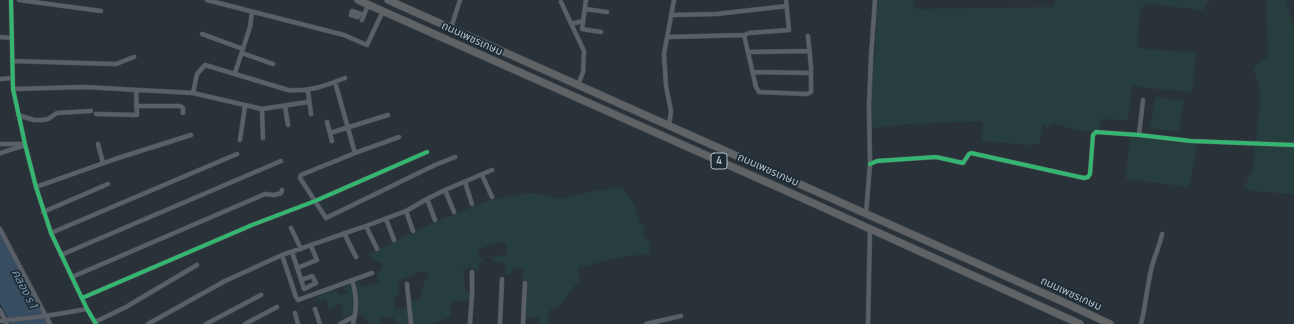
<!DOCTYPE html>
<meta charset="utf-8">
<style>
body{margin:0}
canvas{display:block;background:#2a3239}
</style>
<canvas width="1294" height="324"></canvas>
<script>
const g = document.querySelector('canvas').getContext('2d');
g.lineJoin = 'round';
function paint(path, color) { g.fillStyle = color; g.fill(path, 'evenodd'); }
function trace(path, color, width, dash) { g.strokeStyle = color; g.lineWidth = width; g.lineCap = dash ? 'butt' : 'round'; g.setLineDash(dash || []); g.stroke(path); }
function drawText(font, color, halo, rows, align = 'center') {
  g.font = font + ' Manrope,"Noto Sans Thai",sans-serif'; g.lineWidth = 3.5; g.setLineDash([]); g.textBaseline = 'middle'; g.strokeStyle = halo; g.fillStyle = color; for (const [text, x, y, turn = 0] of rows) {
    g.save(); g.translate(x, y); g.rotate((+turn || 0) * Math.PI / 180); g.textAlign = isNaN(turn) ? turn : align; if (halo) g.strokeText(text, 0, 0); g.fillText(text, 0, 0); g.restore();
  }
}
const green = new Path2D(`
 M879,0H912L915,9L1053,7L1055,0H1213L1206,2L1204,10L1148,4L1140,8L1137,48L1196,53L1192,92L1138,87L1132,85L1128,120L1101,119L1099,131H1080L1053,123L1047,128L1044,123L1039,144L1029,145L982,141L983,121L907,124L875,128L869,126L872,58H875L877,9Z
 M1266,0H1286L1294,29V194L1253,191L1244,188L1253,168L1261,93L1253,68L1268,56Z
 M1156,97L1184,101L1178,132L1150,128Z
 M1130,134L1198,141L1189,187L1126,179Z
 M622,187L635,207L640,222L645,228L642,236L648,240L651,246L648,254L620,257L577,268L580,279L559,306L550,310L547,317L550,324H539L538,317L525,318L527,286L522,278L524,267L513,269L511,274H505V264L496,262L490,258L507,254V243C498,241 485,246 478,251V257L484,259C478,262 478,267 478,273L469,265V270L463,268L465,290L469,292V299L456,302L453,301L449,305L452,308L449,317L432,324H412L411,300L420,301C421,293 424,287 424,280L428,279L429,272H420L399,280V291L394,300L395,309L407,308L408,324C401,324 397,324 393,317L385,318L380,317V322L379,323L369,324L366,318L358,314V289L357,283L359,282L363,287L379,283L376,272L382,270V263L371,260L374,258L367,255L435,222L493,199L532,193L561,199L590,192Z
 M349,284L351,289L353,288L355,292L353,293L356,312L343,317L341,304L336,305L335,307L329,310L326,299L318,300L317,297L318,293L333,290L342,296L348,293L343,287Z`);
const water = new Path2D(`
 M0,229L49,324H11L0,303Z`);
const street = new Path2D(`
 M11,0L13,89L25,144L36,187L51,233L87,309L96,324
 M19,0L101,11
 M207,0L344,35L367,45L383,11
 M586,0L582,29L601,32
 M561,2L584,51L583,72L578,85
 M585,9L607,12
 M671,15L716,14L787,6
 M358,17L351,15L352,11L364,15
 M362,20L368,5
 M571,24L583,21
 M451,28L460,0
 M202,34L243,49
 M744,35L756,87L759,92L807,94L811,92V67L808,36
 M0,37L12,38
 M668,37L744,35L749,33L789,30L786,0
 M748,52L810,51
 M242,53L273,64
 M12,61L116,64L134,57
 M753,72L811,73
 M235,73L250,27L252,12
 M0,79L13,78
 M335,82L355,153
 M13,89L84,87L193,93L262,109L308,102
 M308,91L311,114
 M193,93L197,74L205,65L288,90C309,92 325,86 345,78
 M136,106H180L183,108V113
 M285,106L288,125
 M262,109L263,138
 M96,114L137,115L136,90
 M18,115L34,120H43L48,119L57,113L91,111
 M327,122L332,141
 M669,126L671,111L666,86L664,54L674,0
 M330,133L388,115
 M1139,135L1143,100
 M399,137L355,153L301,175L300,178L302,181L326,218L435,165L455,157
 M240,140L245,106
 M0,144H24
 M98,144L103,163
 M0,153L25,145
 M870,164L877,161L936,157L963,163L969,154L971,153L1084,178L1088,177L1090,174L1093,135L1096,132L1139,135L1191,141L1294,145
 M482,175L492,197
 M465,182L472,204
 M36,187L115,159L191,135
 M445,190L454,212
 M406,211L413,231
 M43,212L108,184
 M866,214L870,164L869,106L871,57L875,0
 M386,219L394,240
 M435,220L427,199L445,190L492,170
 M366,226L377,249
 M291,228L301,249
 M0,229L50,324
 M51,233L237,154
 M344,233L356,257
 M292,252C296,264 300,276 304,289L316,283L312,276L301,280
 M61,255L281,161
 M282,255L296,297L298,300L372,273
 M297,268L317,260L311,246
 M72,277L265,194L274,195L281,193L282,190
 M352,280C357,296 357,308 353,324
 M407,284L411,324
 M82,298L252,225L315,201L427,152
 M315,309L320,324
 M0,310L7,324
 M295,313L298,324
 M0,321L46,316L87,309
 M95,322L126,307L197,265
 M148,324L225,281L282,255L366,226L406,211L427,199
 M206,324L261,295
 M245,324L277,307
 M340,324L355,316
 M470,324L472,294V272
 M500,324L502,279
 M523,324L525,283
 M646,324L681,316
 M868,324L870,229
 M1141,324C1146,305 1147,285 1152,266C1155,255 1160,245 1162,234`);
const highway = new Path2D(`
 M358,0L782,189L1080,324
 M388,0L1059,300L1110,324`);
const cycleway = new Path2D(`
 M11,0L13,89L25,144L36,187L51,233L87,309L96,324
 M870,164L877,161L936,157L963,163L969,154L971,153L1084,178L1088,177L1090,174L1093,135L1096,132L1139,135L1191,141L1294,145
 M82,298L252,225L315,201L427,152`);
const shields = [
 [719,161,16]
];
const shieldNames = [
 ["4",719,161]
];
const streetNames = [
 ["ถนนเพชรเกษม",472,39,25],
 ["ถนนเพชรเกษม",768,170,24],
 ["ถนนเพชรเกษม",1071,294,25]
];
const waterNames = [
 ["คลอง ร.1",24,289,63]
];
paint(green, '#273e3e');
paint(water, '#374e62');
trace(street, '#484e53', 5);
trace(highway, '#474e55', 8);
trace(street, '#5a6067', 4);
trace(highway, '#5f6366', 7);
trace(cycleway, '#33b770', 4);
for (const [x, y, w] of shields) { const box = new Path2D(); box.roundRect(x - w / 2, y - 8, w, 16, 3); g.fillStyle = '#1d2934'; g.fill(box); trace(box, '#b4bfc9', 1); }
drawText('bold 10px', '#b4bfc9', null, shieldNames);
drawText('11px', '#b4bfc9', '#1d2934', streetNames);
drawText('italic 12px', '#7494ad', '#1d2934', waterNames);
</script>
